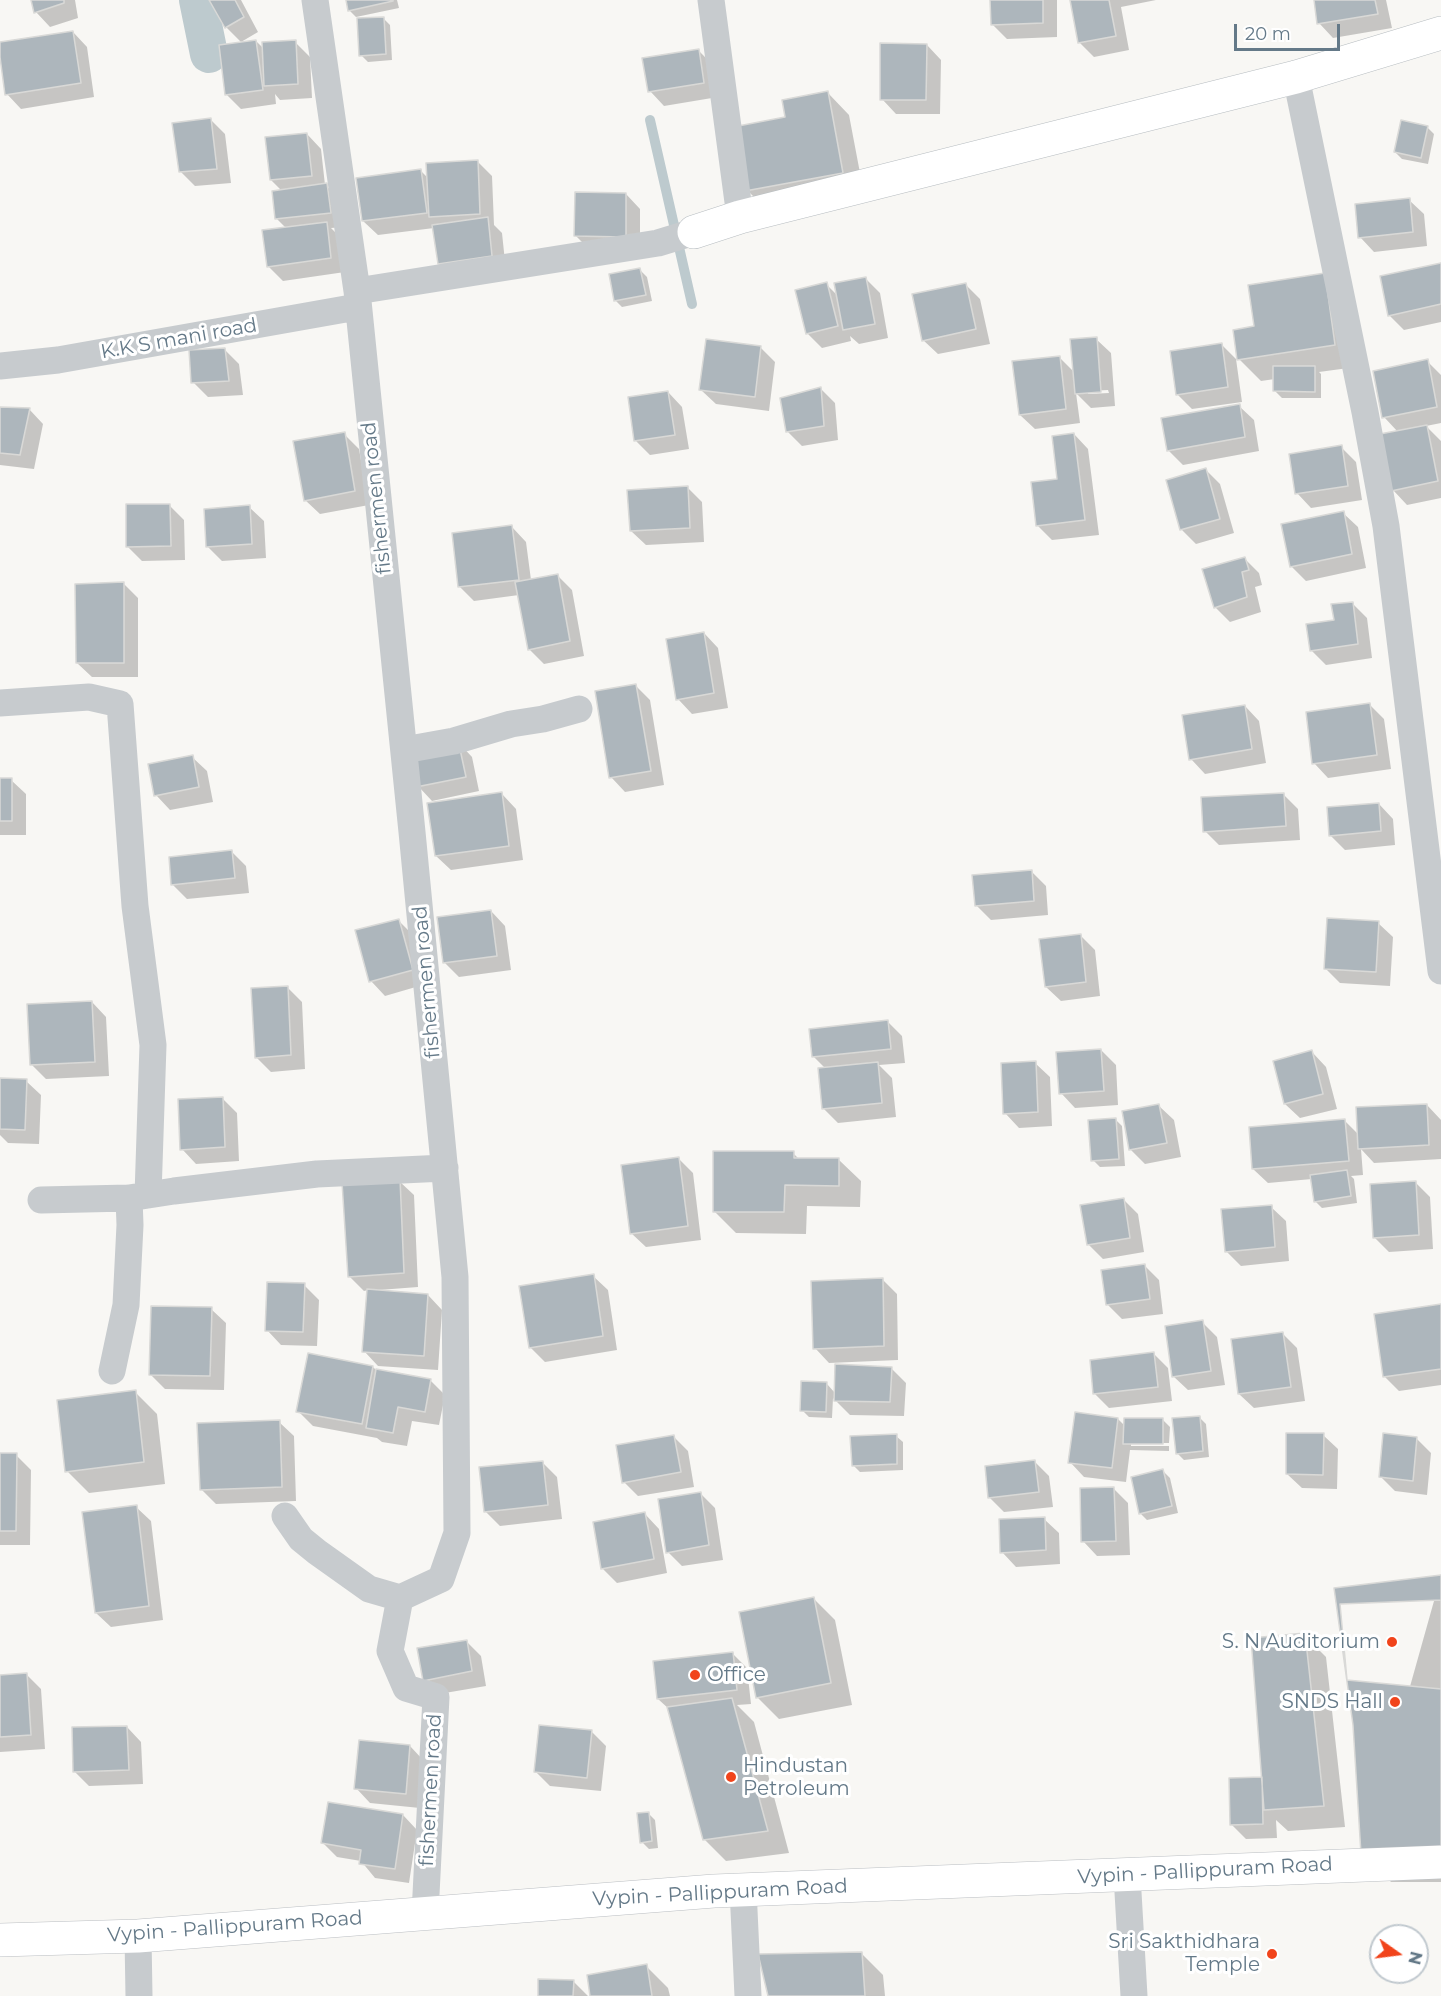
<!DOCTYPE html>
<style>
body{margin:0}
#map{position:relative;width:1441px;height:1996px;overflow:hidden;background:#f8f7f4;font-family:Montserrat,sans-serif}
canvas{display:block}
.north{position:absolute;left:1369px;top:1924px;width:60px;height:60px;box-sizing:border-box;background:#fff;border:2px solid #c1c9cf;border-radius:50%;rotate:104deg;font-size:16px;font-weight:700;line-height:24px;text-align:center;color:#647988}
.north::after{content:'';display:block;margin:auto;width:21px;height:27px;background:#f1441b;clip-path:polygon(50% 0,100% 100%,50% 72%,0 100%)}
.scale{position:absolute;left:1234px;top:24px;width:106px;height:27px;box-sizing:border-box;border:3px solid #647988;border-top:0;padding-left:8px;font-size:18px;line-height:21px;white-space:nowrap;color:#647988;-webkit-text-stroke:4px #fff;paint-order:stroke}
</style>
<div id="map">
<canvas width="1441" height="1996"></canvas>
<div class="north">N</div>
<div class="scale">20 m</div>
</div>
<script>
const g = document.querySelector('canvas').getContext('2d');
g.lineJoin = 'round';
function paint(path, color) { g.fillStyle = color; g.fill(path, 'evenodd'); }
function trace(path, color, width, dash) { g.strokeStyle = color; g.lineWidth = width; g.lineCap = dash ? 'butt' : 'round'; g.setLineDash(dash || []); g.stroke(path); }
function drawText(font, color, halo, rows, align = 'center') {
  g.font = font + ' Montserrat,sans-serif'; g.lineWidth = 6; g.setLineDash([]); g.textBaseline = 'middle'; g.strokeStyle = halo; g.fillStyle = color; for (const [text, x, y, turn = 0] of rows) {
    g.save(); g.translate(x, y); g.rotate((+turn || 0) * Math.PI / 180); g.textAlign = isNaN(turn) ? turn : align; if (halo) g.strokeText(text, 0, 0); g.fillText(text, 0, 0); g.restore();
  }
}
const shadow = new Path2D(`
 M32,0H75L78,18L50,27L36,12Z
 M211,0H241L258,32L241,42L226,27Z
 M347,0H397L399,8L356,17L349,10Z
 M992,0H1057V37L1007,39L992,24Z
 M1071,0H1156L1121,7L1129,50L1094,57L1080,43Z
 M1315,0H1386L1392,28L1333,38L1319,23Z
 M383,18L390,25L392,60L368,62L361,55Z
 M73,32L87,47L94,97L21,109L7,94L0,43Z
 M256,41L264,49L295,42L310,57L312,98L280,100L275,94L276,104L241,109L227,95Z
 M927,45L941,60L940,114H896L882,99Z
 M698,50L713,65L718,97L664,106L650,91Z
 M828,93L849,115L864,194L769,212L747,190L787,118Z
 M210,119L225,134L231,183L195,186L180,171Z
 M1427,127L1434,134L1428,164L1402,159L1395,152Z
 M307,134L321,149L325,185L341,199L344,227L331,228L341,238L345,272L283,281L268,266L287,229L277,219L282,191L271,180Z
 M477,161L492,176L494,225L502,233L506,271L454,278L439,264L434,228L378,235L363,221L421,171L428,178Z
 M626,194L640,209V251L590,250L576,236Z
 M1409,200L1424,214L1427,246L1374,252L1360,237Z
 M1441,265V322L1404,330L1389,315Z
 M640,270L647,277L652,301L622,307L615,300Z
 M1324,275L1356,367L1319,372L1321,374V398H1282L1275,391V379L1261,381L1239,359L1255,328Z
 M865,278L880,293L888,338L859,344L850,336L851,341L822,348L807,333L826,284L837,295Z
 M966,285L980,299L990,344L938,354L923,340Z
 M1096,339L1111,353L1115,406L1091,408L1076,393L1080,423L1035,429L1020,415L1014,363L1059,357L1075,373ZM1108,390L1109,393L1088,394V391Z
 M1222,345L1236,359L1242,402L1192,409L1177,394Z
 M761,348L775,362L769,411L716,404L701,390Z
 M224,349L239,364L243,395L208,397L193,382Z
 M1427,361L1441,375V423L1426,426L1441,441V498L1407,505L1393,490L1398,432L1384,417Z
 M820,388L835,403L838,440L802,446L787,431Z
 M668,392L682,407L689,449L650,455L636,441Z
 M1239,406L1254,420L1259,451L1183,465L1168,450Z
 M0,409H29L43,424L34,469L0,465Z
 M344,434L359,449L369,505L320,514L305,500Z
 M1074,434L1088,449L1099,535L1052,540L1037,525L1059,480Z
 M1341,447L1356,462L1362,500L1311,508L1297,493Z
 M1206,470L1220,484L1234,533L1196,544L1182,530L1168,481Z
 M688,488L702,502L704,542L646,545L631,531Z
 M170,506L184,520L185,560L142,561L128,547Z
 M249,507L264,521L266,558L222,561L208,547Z
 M1343,513L1358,527L1366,568L1306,581L1291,566Z
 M512,527L526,542L531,580L557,575L572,590L584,656L544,664L529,649L519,595L474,601L459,586Z
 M1244,558L1259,573L1262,585L1255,587L1261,612L1230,622L1215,607Z
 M123,583L138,598V677H92L77,663Z
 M1352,603L1367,618L1372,658L1326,665L1311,650Z
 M704,633L718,648L728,708L692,714L678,699Z
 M636,686L650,700L664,785L625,792L611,777Z
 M1370,705L1384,719L1391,769L1328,778L1314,763Z
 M1245,706L1259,721L1266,763L1205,774L1191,759Z
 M458,742L472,757L479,791L432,801L418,786Z
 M192,757L207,771L213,802L170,810L156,795Z
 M0,780H11L26,794V835H0Z
 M502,794L516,809L523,860L451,870L436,856Z
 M1283,794L1298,809L1300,840L1219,845L1205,831Z
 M1379,804L1393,819L1395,845L1345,850L1330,835Z
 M231,851L246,866L249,893L187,899L173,885Z
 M1031,871L1046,886L1048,915L991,920L976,905Z
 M491,911L505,926L511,970L459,977L445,963Z
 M398,920L413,935L426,984L385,996L371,981Z
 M1378,923L1393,937L1390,986L1340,983L1325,968Z
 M1080,935L1095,950L1100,996L1061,1001L1046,987Z
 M287,987L302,1002L305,1069L271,1072L256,1057Z
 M92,1002L106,1017L109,1076L46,1079L31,1064Z
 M888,1022L902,1036L905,1063L879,1065L892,1078L896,1117L838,1123L823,1108L826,1069L813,1056Z
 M1101,1050L1116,1065L1118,1105L1075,1108L1061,1093Z
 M1312,1052L1326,1067L1337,1109L1300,1118L1285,1104Z
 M1035,1063L1050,1077L1052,1126L1019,1128L1005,1113Z
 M0,1079L26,1081L41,1095L39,1144L8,1143L0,1135Z
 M222,1098L237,1113L239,1161L196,1164L182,1149Z
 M1427,1105L1441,1120V1159L1374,1163L1361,1149L1363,1175L1351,1176L1354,1179L1357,1203L1322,1208L1315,1201L1312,1179L1268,1183L1253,1169L1345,1121L1359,1135Z
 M1159,1106L1174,1120L1181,1157L1145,1164L1130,1149Z
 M1115,1119L1122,1126L1125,1166L1100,1167L1093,1160Z
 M793,1153L799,1159L839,1160L861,1181L860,1207L807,1206L806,1234L736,1233L714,1211Z
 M678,1158L693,1173L701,1240L646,1247L631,1233Z
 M399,1181L414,1195L418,1287L379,1290V1292L428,1295L442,1310L438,1370L378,1366L364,1351L368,1290L364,1291L349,1276Z
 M1415,1182L1430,1197L1433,1249L1389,1252L1374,1237Z
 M1123,1199L1138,1214L1144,1252L1103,1259L1088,1244Z
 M1271,1207L1286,1221L1289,1261L1241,1266L1226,1251Z
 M1144,1265L1159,1280L1163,1314L1122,1319L1108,1305Z
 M593,1276L608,1290L617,1350L545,1362L530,1347Z
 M882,1279L897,1294L898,1360L829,1363L815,1348Z
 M304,1285L319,1300L317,1346L281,1345L267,1330Z
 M1441,1305V1385L1399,1391L1385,1377Z
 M211,1309L226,1323L224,1390L165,1389L150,1374Z
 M1202,1322L1217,1337L1225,1385L1188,1390L1173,1376Z
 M1283,1334L1297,1348L1305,1401L1254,1408L1239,1394Z
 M1154,1354L1168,1368L1172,1401L1109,1408L1095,1394Z
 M373,1367L377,1371L430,1380L445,1395L439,1425L412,1421L407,1446L382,1442L377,1438L313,1426L298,1411Z
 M891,1368L906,1383L904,1416L850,1415L833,1398L832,1418L809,1417L802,1410L827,1384L835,1393Z
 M135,1392L157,1414L165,1484L89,1493L67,1471Z
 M1199,1417L1206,1424L1209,1457L1184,1460L1177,1453Z
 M1118,1419L1125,1426L1163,1420L1170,1427L1169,1443H1131V1446H1169V1451L1130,1450L1126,1482L1084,1477L1070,1462Z
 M279,1422L294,1436L296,1501L216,1504L201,1489Z
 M1323,1435L1338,1449L1337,1489L1302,1488L1287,1474Z
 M896,1436L903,1442V1470L860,1472L853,1465Z
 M674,1437L688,1451L694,1487L638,1496L624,1482Z
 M1416,1438L1431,1453L1427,1495L1395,1491L1381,1477Z
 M0,1455H16L31,1470L30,1545H0Z
 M1035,1462L1049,1476L1053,1507L1004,1512L990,1498Z
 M543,1463L557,1477L562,1519L500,1526L485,1511Z
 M1163,1471L1170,1478L1178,1513L1147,1520L1140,1513Z
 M1114,1489L1128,1503L1130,1555L1097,1556L1083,1541Z
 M701,1494L715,1508L723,1560L682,1566L668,1552Z
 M136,1507L151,1521L163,1620L111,1627L96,1613Z
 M645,1514L659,1529L667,1573L617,1583L602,1568Z
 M1044,1519L1059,1533L1060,1564L1016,1567L1002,1552Z
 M1441,1576V1882H1391L1363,1854Z
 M813,1598L835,1620L852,1705L779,1719L757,1697Z
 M1304,1635L1326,1657L1345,1827L1288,1831L1276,1820L1277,1838L1246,1839L1232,1825L1261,1779Z
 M466,1641L481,1656L486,1686L439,1694L424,1680Z
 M732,1653L747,1668L751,1704L737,1705L754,1722L789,1853L726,1861L704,1839L669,1709L658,1699Z
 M26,1674L41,1689L45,1749L0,1752V1676Z
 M127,1727L141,1742L143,1784L89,1786L75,1772Z
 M591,1731L606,1746L601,1791L550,1786L535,1771Z
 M410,1746L424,1761L420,1808L370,1803L356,1788Z
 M648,1813L655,1820L658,1848L649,1849L642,1842Z
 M403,1815L417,1830L409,1883L375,1878L361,1861L337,1857L323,1843Z
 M861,1953L883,1975L885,1996H769Z
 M646,1966L668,1988L670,1996H591Z
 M573,1981L588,1996H539Z`);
const stream = new Path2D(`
 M650,120L692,304`);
const canal = new Path2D(`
 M198,0L209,54`);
const building = new Path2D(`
 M31,0H64V3L34,13Z
 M209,0H235L244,17L225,28Z
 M346,0H393V1L348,11Z
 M990,0H1043V23L991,25Z
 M1070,0H1109L1116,36L1078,43Z
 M1314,0H1375L1378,14L1317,24Z
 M384,17L386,54L359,56L357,18Z
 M73,31L81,83L5,95L0,57V42Z
 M256,40L263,90L225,95L219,45Z
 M296,40L298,84L264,86L262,42Z
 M880,43L927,44L926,100H880Z
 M699,49L704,83L648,92L642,58Z
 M828,91L843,173L745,191L733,127L785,117L782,100Z
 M211,118L217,169L179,172L172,123Z
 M1401,120L1428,126L1421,158L1394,152Z
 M307,133L312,176L270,180L265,137Z
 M478,160L480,214L429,217L426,163Z
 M421,169L427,213L362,221L356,178Z
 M327,183L331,213L275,219L272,191Z
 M575,192L626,193V237L574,236Z
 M1410,198L1413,232L1358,238L1355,204Z
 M488,217L492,256L438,264L432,225Z
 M327,222L331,258L267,267L262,230Z
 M1441,263V304L1388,316L1380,276Z
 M640,268L646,295L614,301L609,274Z
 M1325,273L1335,345L1237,360L1233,330L1254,326L1248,285Z
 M866,277L875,324L843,330L834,283Z
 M827,282L838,326L806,334L795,290Z
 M966,283L976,329L922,341L912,294Z
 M1097,337L1101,392L1075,394L1070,339Z
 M706,339L761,346L755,397L699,390Z
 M1222,343L1228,387L1176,395L1170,351Z
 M225,348L229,381L191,383L189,350Z
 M1060,356L1066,409L1019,415L1012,361Z
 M1428,359L1437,407L1382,418L1373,371Z
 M1273,366H1315V392L1273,391Z
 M821,387L824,426L786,432L780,398Z
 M668,391L675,435L634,441L628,397Z
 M1240,404L1245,437L1167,451L1161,418Z
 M0,407L30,408L20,455L0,453Z
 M1427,425L1438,481L1391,491L1380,434Z
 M345,432L355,491L304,501L293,441Z
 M1074,433L1085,520L1036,526L1031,482L1057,479L1052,436Z
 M1342,445L1348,486L1295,494L1289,454Z
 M1206,468L1220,519L1180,530L1166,480Z
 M688,486L690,528L630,531L627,490Z
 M126,504H170L171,546L126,547Z
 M250,505L252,544L206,547L204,509Z
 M1344,511L1352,554L1290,567L1281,524Z
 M512,525L519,580L458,587L452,533Z
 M1245,557L1249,570L1242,572L1247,597L1214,608L1202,569Z
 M558,574L570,641L528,650L515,582Z
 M124,582V663H76L75,584Z
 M1353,602L1358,644L1310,651L1306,624L1334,620L1331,604Z
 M704,632L714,693L676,700L666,639Z
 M636,684L651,771L609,778L595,691Z
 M1370,703L1377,755L1312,764L1306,712Z
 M1245,705L1252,749L1189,760L1182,715Z
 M458,740L466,777L416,787L409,751Z
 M193,755L199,787L154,796L148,764Z
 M0,778H12V821H0Z
 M502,792L509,846L435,856L427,803Z
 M1284,793L1286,826L1203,832L1201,797Z
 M1379,803L1381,831L1329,836L1327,807Z
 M232,850L235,878L171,885L169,857Z
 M1032,870L1034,901L975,906L972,875Z
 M491,910L497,956L443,963L437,917Z
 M1327,918L1379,921L1376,972L1324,969Z
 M399,919L413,970L369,982L355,930Z
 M1081,934L1086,982L1045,987L1039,939Z
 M288,986L291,1055L255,1058L251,988Z
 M92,1001L95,1062L30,1065L27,1004Z
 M888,1020L891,1049L812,1057L809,1029Z
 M1101,1049L1104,1091L1059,1094L1056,1052Z
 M1312,1050L1323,1094L1284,1104L1273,1061Z
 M1036,1061L1038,1112L1003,1114L1001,1063Z
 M878,1062L882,1103L822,1109L818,1068Z
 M0,1078L27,1079L25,1130L0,1129Z
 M223,1097L225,1147L180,1150L178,1099Z
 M1159,1104L1167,1143L1129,1150L1122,1111Z
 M1427,1104L1429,1145L1358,1149L1356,1107Z
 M1116,1118L1119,1159L1091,1161L1088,1120Z
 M1345,1119L1349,1161L1252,1169L1249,1127Z
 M713,1151H794V1158H839V1186L785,1185L784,1212H713Z
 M679,1157L688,1226L630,1234L621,1165Z
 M1347,1170L1351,1196L1314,1202L1310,1175Z
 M400,1179L404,1273L348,1277L342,1182Z
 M1416,1181L1419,1235L1373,1238L1370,1184Z
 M1124,1198L1130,1238L1087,1245L1080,1205Z
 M1272,1205L1275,1247L1225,1252L1221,1209Z
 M1145,1264L1150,1299L1106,1305L1101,1270Z
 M594,1274L603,1336L529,1348L519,1286Z
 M883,1278L884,1346L813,1349L811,1281Z
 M267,1282L305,1283L303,1332L265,1331Z
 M367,1289L428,1294L424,1356L362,1352Z
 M1441,1304V1369L1383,1377L1374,1314Z
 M151,1306L212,1307L210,1376L149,1375Z
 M1203,1320L1211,1371L1172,1377L1165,1326Z
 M1283,1332L1291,1387L1238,1394L1231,1339Z
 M1154,1352L1158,1387L1093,1394L1090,1360Z
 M308,1353L373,1366L362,1424L296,1412Z
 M835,1364L892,1367L890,1402L834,1401Z
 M376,1369L431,1379L425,1412L398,1407L393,1433L366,1428Z
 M801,1381L827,1382L826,1412L800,1411Z
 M136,1390L144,1462L65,1472L57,1400Z
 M1075,1412L1118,1418L1112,1468L1068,1463Z
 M1200,1416L1203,1451L1176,1454L1172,1418Z
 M1124,1418H1163V1444H1123Z
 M280,1420L282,1487L200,1490L197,1423Z
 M1286,1433H1324L1323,1475L1286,1474Z
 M1383,1433L1417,1437L1413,1481L1379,1477Z
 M897,1434V1464L852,1466L850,1436Z
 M674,1435L681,1472L622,1483L616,1445Z
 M0,1453H17L16,1531H0Z
 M1035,1460L1039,1492L988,1498L985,1466Z
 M543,1461L548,1505L484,1512L479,1467Z
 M1163,1469L1172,1506L1139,1514L1131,1477Z
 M1114,1487L1116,1541L1081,1542L1080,1488Z
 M701,1492L709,1545L666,1553L658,1499Z
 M137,1505L149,1606L95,1613L82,1512Z
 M645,1512L654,1559L601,1569L593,1522Z
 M1045,1517L1046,1550L1000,1553L999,1519Z
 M1441,1575V1854H1361L1353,1725L1334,1588Z
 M814,1597L831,1683L756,1698L739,1612Z
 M1441,1600V1689L1347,1680L1340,1604Z
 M1305,1633L1324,1806L1264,1810L1251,1638Z
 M467,1640L472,1671L423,1681L417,1648Z
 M733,1652L737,1690L657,1699L653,1661Z
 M27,1673L31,1735L0,1737V1675Z
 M732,1698L768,1831L703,1840L667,1707Z
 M539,1725L592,1730L587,1778L534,1772Z
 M127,1726L129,1770L73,1772L72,1727Z
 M359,1740L410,1745L406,1794L354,1789Z
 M1262,1777L1263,1824L1230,1825L1229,1778Z
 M328,1802L403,1814L395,1869L359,1864L361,1850L321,1843Z
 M649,1812L652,1841L640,1843L637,1813Z
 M862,1952L865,1996H768L758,1954Z
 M647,1964L652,1996H590L587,1975Z
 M538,1979L574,1980L573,1996H538Z`);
const street = new Path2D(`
 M315,0L357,291L412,832L455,1277L457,1533L441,1579L400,1598L390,1651L406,1688L436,1697L425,1914
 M711,0L740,217
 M1296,77L1365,412L1386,526L1441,971
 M357,291L658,243L694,232
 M0,366L58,360L357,307
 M0,703L89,697L120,704L135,906L153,1045L148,1195
 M404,750L454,741L511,724L543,719L579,709
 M41,1200L129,1198L174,1191L317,1174L445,1168
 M112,1371L126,1305L130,1225L129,1198
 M285,1516L301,1539L317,1552L369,1589L400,1598
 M1127,1875L1134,1996
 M743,1889L748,1996
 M138,1936L139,1996`);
const secondary = new Path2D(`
 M694,232L740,217L1296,77L1441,33`);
const primary = new Path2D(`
 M0,1940L138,1936L714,1891L1441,1862`);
const markers = [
 [1392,1642,6,"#f1441b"],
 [695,1675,6,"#f1441b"],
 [1395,1702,6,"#f1441b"],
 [731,1777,6,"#f1441b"],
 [1272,1954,6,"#f1441b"]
];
const streetNames = [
 ["K.K S mani road",179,339,-10],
 ["fishermen road",377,498,-96],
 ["fishermen road",427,982,-95],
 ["fishermen road",431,1790,-87],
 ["Vypin - Pallippuram Road",1205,1871,-3],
 ["Vypin - Pallippuram Road",720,1893,-3],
 ["Vypin - Pallippuram Road",235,1927,-4]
];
const poiNames = [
 ["S. N Auditorium",1380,1642],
 ["Office",707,1675,"left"],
 ["SNDS Hall",1383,1702],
 ["Hindustan",743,1766,"left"],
 ["Petroleum",743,1789,"left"],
 ["Sri Sakthidhara",1260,1942],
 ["Temple",1260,1965]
];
paint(shadow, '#0003');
trace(stream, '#bdcace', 10);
trace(canal, '#bdcace', 38);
paint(building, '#adb6bc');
trace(building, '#d9d9d7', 1.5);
trace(secondary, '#b7bdc1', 34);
trace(primary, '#babec2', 34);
trace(street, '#c7cbce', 27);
trace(secondary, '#fff', 33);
trace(primary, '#fff', 33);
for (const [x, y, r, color] of markers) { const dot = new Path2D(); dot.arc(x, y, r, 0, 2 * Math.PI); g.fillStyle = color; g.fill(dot); trace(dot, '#fff', 2); }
drawText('20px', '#647988', '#fff', streetNames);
drawText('20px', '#647988', '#fff', poiNames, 'right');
</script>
